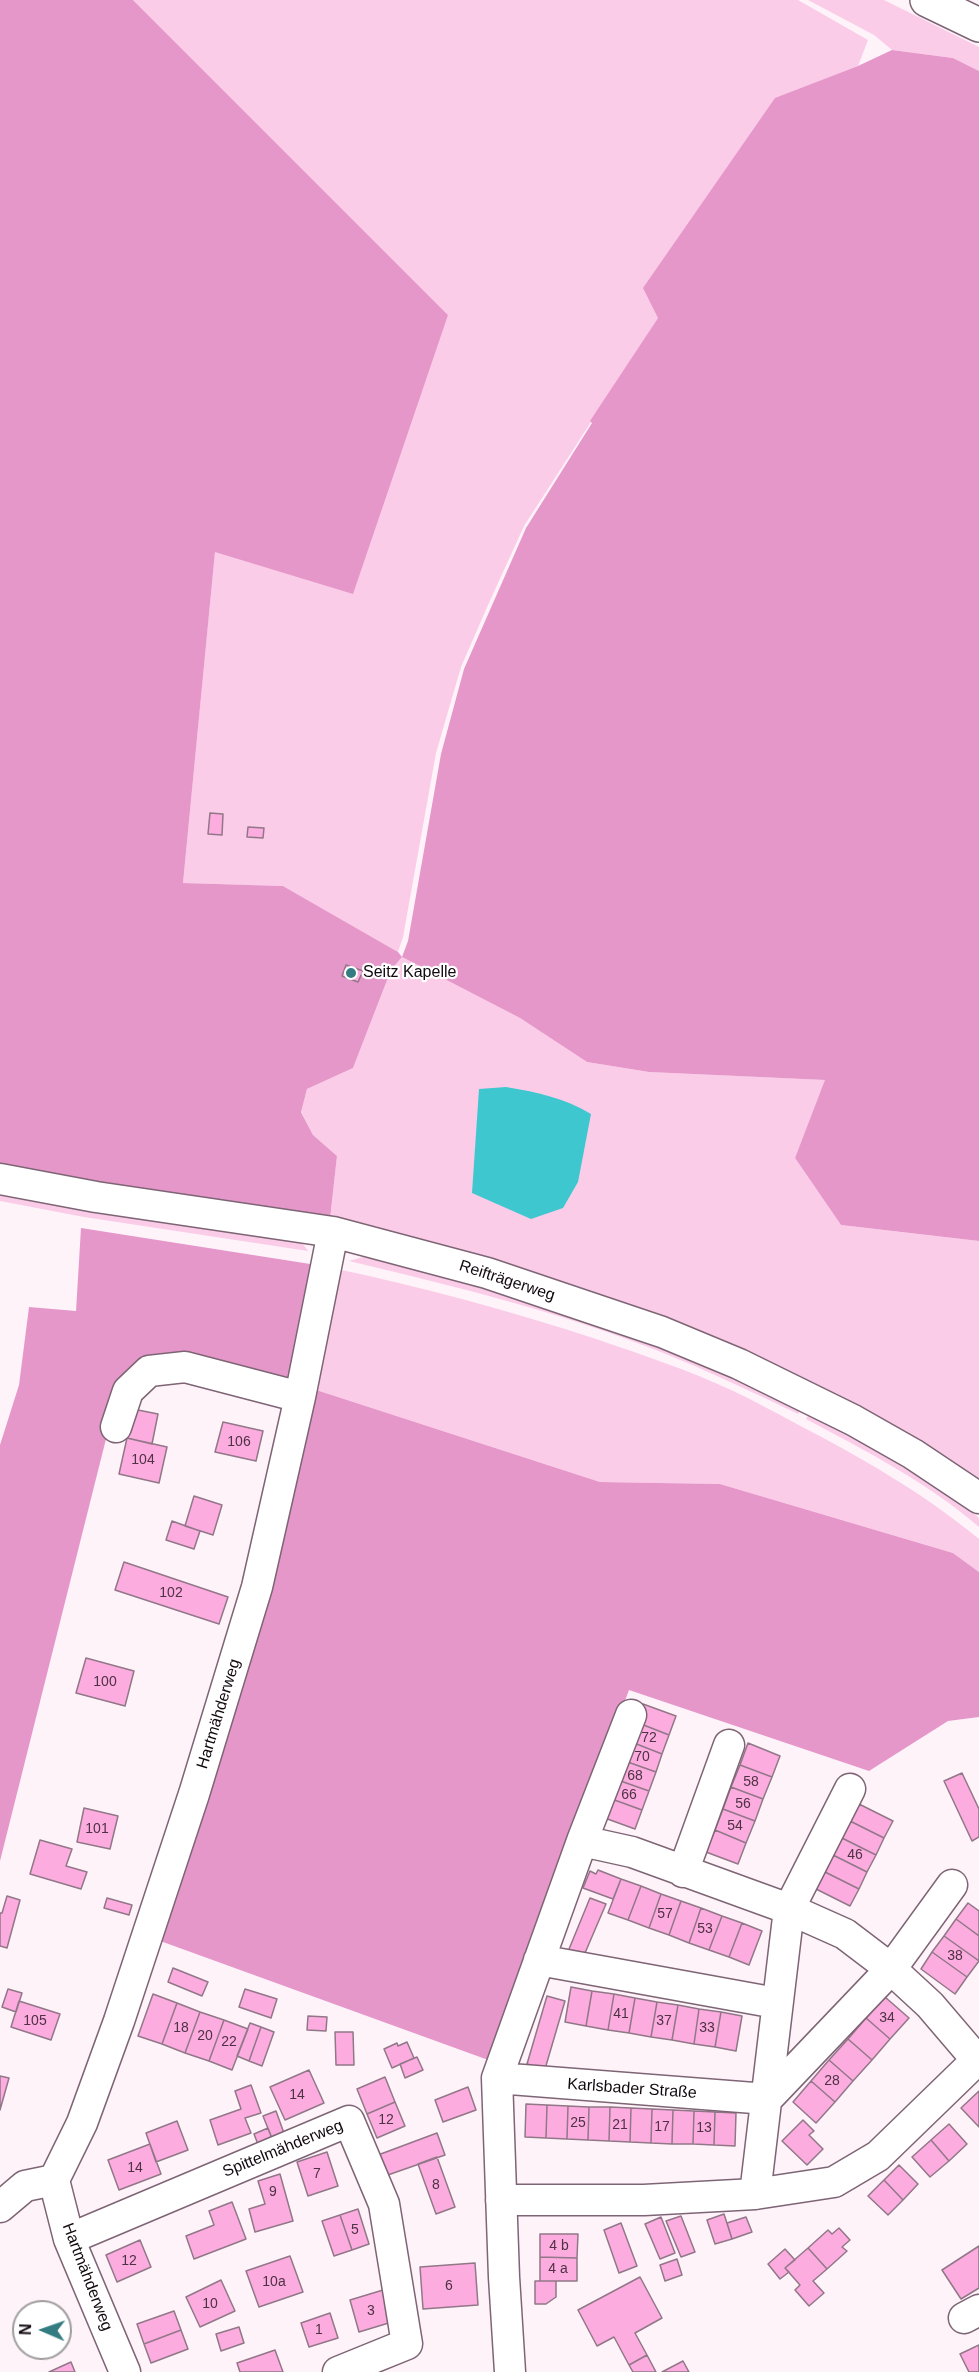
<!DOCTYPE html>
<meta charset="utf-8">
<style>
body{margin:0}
#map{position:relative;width:979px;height:2372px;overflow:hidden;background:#fff3fa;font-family:Helvetica,sans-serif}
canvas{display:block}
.north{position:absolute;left:12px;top:2300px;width:60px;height:60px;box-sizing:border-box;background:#fff;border:2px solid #a09d9f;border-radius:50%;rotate:272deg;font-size:16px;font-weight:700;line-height:24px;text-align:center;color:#12090f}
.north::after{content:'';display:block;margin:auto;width:21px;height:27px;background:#337c81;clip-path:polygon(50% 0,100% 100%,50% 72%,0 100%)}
</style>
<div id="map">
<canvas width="979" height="2372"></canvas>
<div class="north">N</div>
</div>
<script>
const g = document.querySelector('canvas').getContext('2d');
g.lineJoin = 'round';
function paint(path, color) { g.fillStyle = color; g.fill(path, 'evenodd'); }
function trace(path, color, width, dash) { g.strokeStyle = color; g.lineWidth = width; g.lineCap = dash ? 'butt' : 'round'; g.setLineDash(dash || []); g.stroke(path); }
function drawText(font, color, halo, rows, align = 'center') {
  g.font = font + ' Helvetica,sans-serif'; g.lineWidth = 4.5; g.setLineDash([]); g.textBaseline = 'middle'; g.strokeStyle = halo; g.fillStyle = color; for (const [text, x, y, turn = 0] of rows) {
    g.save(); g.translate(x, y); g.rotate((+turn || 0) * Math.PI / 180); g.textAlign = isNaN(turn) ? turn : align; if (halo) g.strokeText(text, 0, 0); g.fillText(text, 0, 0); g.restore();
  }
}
const green = new Path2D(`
 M133,0H798L868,40L858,66L775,99L658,318L524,526L488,605L461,667L436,753L403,937L398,952L283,886L183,883L215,551L448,315Z
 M808,0H884L979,47V71L953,58L892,50L874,35Z
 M402,957L520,1018L587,1062L649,1072L826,1080L795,1158L841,1225L979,1241V1480L910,1435L844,1398L711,1336L652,1314L330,1219L337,1156L313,1135L301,1111L307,1089L353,1068L391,970Z
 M0,1191L300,1240L308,1251L84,1217L0,1201Z
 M363,1257C464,1279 564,1308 661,1344C709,1362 755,1388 802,1409L798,1414C753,1392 708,1371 661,1352C561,1312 454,1286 349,1261Z
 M332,1268C423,1287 511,1311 599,1340C643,1355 688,1370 731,1390C753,1400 774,1412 795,1423C860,1457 922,1492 979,1539V1572L953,1553L720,1484L600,1482L307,1387Z
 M809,1414C867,1445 931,1473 979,1518V1527C927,1482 866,1451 806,1419Z`);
const forest = new Path2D(`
 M0,0H133L448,315L353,594L215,552L183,883L283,886L398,952L402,957L408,941L441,754L464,669L526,528L592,423L590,421L658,318L643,288L775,98L858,66L892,50L953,58L979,71V1241L841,1225L795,1158L825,1080L649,1072L587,1062L520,1018L402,957L391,970L353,1068L307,1089L301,1112L313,1135L337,1156L330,1219L98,1184L0,1166Z
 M81,1228L323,1266L295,1385L176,1358L109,1427L0,1861V1445L19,1385L29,1307L76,1311Z
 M307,1387L600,1482L720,1484L953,1553L979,1572V1717L948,1721L869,1771L629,1690L491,2061L152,1938Z`);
const water = new Path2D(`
 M506,1087C536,1092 565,1098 591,1114L578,1182L563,1208L531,1219L472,1193L479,1089Z`);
const building = new Path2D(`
 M210,813L223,814L222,835L208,834Z
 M248,827L264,828L263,838L247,837Z
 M346,965L363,971L358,982L342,976Z
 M133,1409L158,1414L152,1444L127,1438Z
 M223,1422L263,1431L256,1461L215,1452Z
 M127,1438L167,1447L159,1483L119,1474Z
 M194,1496L222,1505L213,1535L185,1526Z
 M172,1521L200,1531L194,1549L166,1540Z
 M124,1562L228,1597L219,1624L115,1590Z
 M86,1658L134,1671L125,1706L76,1693Z
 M643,1704L676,1716L669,1735L636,1722Z
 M636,1722L669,1735L662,1754L629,1741Z
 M629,1741L662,1754L656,1772L622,1760Z
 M748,1743L780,1756L772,1777L740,1765Z
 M622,1760L656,1772L649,1791L615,1779Z
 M740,1765L772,1777L763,1799L731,1787Z
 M962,1773L979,1809V1837L972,1841L944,1781Z
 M615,1779L649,1791L642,1810L609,1798Z
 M731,1787L763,1799L755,1821L723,1809Z
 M609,1798L642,1810L635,1829L602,1817Z
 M859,1804L893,1821L884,1838L850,1821Z
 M84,1808L118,1816L110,1849L77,1842Z
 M723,1809L755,1821L746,1843L715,1830Z
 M850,1821L884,1838L876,1855L842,1838Z
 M715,1830L746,1843L738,1864L706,1852Z
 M842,1838L876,1855L867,1872L833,1855Z
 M40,1840L72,1849L66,1866L87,1872L81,1889L30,1874Z
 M833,1855L867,1872L859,1889L825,1872Z
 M598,1870L621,1879L613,1899L583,1888L590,1871L596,1874Z
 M825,1872L859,1889L850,1906L816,1889Z
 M621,1879L641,1886L628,1920L608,1913Z
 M641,1886L661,1894L649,1928L628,1920Z
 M661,1894L681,1901L669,1935L649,1928Z
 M7,1896L20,1900L7,1948L0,1946V1913H2Z
 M107,1898L132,1905L129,1915L104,1908Z
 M590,1898L606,1904L582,1960L567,1954Z
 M681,1901L701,1908L689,1943L669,1935Z
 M968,1903L979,1911V1936L956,1919Z
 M701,1908L722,1916L709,1950L689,1943Z
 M722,1916L742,1923L729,1957L709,1950Z
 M956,1919L979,1936V1961L944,1936Z
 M742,1923L762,1931L749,1965L729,1957Z
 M944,1936L979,1961L967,1977L932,1952Z
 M932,1952L967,1977L955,1994L921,1969Z
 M173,1968L208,1982L202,1996L168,1982Z
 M571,1987L592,1991L586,2026L565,2022Z
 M8,1989L22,1993L16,2012L2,2007Z
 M245,1989L277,1999L271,2018L239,2007Z
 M592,1991L614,1994L608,2030L586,2026Z
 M153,1994L177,2003L162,2044L138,2036Z
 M614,1994L635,1998L629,2033L608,2030Z
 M547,1996L565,2001L545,2069L527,2064Z
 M885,1997L909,2018L890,2039L866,2018Z
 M635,1998L657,2002L651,2037L629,2033Z
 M19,2001L60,2014L51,2040L11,2027Z
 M657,2002L678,2005L672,2040L651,2037Z
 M177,2003L200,2012L185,2053L162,2044Z
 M678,2005L699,2009L694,2044L672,2040Z
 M699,2009L721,2012L715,2047L694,2044Z
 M200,2012L224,2020L209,2061L185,2053Z
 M721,2012L742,2016L736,2051L715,2047Z
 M308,2016L327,2017L326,2031L307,2030Z
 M866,2018L890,2039L872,2060L848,2039Z
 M224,2020L248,2029L232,2070L209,2061Z
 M250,2023L261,2027L249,2061L237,2056Z
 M261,2027L274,2032L262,2066L249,2061Z
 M335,2032H353L354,2065H336Z
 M848,2039L872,2060L853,2081L829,2060Z
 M407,2042L414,2058L392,2068L384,2049L397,2043L398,2046Z
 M417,2057L423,2070L405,2078L400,2064Z
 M829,2060L853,2081L835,2102L811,2081Z
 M309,2070L324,2103L285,2120L270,2087Z
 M0,2076L9,2078L0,2110Z
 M385,2077L395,2102L367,2114L357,2089Z
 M811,2081L835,2102L816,2123L793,2102Z
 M251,2085L261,2113L245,2118L251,2133L218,2145L210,2120L241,2109L235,2091Z
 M468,2087L476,2110L443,2122L435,2100Z
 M979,2091V2127L961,2108Z
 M395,2102L405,2126L377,2138L367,2114Z
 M526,2104L547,2105L546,2138L525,2137Z
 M547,2105L568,2106L567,2139L546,2138Z
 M568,2106L589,2107L588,2140L567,2139Z
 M589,2107H610L609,2141L588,2140Z
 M610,2107L631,2108L630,2142L609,2141Z
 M631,2108L652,2109L651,2143L630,2142Z
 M652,2109L673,2110L672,2144L651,2143Z
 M673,2110L694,2111L693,2144H672Z
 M276,2111L285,2136L273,2141L263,2116Z
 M694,2111L715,2112L714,2145L693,2144Z
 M715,2112L736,2113L735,2146L714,2145Z
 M803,2120L814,2131L809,2135L823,2149L807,2165L782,2141Z
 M177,2121L188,2150L156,2162L146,2133Z
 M949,2124L967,2144L949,2161L931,2140Z
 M268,2128L273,2141L259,2147L254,2134Z
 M437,2133L445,2155L385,2176L378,2155Z
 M931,2140L949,2161L930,2177L912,2157Z
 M150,2144L161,2174L119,2190L108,2160Z
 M327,2152L338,2186L308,2196L297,2162Z
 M437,2157L455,2207L436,2214L418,2164Z
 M899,2165L918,2184L903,2200L884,2180Z
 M280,2174L293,2221L255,2232L249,2209L265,2204L258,2181Z
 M884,2180L903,2200L888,2215L868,2196Z
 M232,2202L246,2239L194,2259L186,2236L214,2225L209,2211Z
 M358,2209L369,2244L352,2250L340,2215Z
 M724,2214L732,2239L715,2244L707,2220Z
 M340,2215L352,2250L334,2256L322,2221Z
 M681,2216L695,2252L681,2257L666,2221Z
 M661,2217L675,2253L660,2259L645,2224Z
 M746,2217L752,2232L732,2239L727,2223Z
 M621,2223L637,2266L619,2273L604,2230Z
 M839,2228L850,2240L842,2247L847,2251L827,2269L808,2248L828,2230L832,2234Z
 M540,2234H578L577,2258L540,2257Z
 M140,2240L151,2267L117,2282L106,2255Z
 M979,2246V2288L961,2299L942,2270Z
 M808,2248L827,2269L813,2281L824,2293L809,2306L795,2290L800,2285L785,2268Z
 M785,2249L795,2260L785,2268L789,2272L780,2279L768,2264Z
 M290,2256L303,2292L259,2307L246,2271Z
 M540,2257L577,2258V2281H540Z
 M677,2259L682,2275L665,2281L660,2265Z
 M475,2263L478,2305L423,2309L420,2267Z
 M640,2277L662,2318L635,2333L647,2355L629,2365L614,2337L597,2346L578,2310Z
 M221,2280L235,2311L200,2327L186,2297Z
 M535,2281H556V2297L546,2304H535Z
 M383,2290L392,2322L359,2332L350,2300Z
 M174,2311L181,2330L144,2344L137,2324Z
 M330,2313L338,2338L309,2347L301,2323Z
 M239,2327L244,2343L221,2351L216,2334Z
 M181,2330L188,2349L151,2363L144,2344Z
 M979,2345V2372H969L960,2354Z
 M275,2350L283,2372H240L237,2363Z
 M647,2355L656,2372H633L629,2365Z
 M683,2361L689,2372H662Z
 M71,2362L75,2372H49Z`);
const minor = new Path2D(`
 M0,1179L96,1197L333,1232L487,1273L662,1332L739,1364L853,1420L913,1454L979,1498
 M116,1427L128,1391L149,1371L185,1367L300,1397
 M582,1841L631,1715
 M683,1872L729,1745
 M539,1960L776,2003
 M497,2078L767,2099L891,1969L952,1885
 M501,2200H644L755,2194L789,1909L850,1789
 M0,2207L25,2186L54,2180
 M69,2239L349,2121L384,2204L407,2344L338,2372
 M964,2318L979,2310
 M125,2372L69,2239L54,2180L82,2123L119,2021L194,1794L257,1587L300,1397L333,1232
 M510,2372L504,2277L497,2078L582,1841L632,1852L789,1909L845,1934L891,1969L930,2005L977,2060L878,2156L834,2182L755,2194`);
const highway = new Path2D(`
 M927,0L979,25`);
const markers = [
 [351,973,6,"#337c81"]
];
const numberNames = [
 ["106",239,1442],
 ["104",143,1460],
 ["102",171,1593],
 ["100",105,1682],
 ["72",649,1738],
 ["70",642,1757],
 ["68",635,1776],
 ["58",751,1782],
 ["66",629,1795],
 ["56",743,1804],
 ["54",735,1826],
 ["101",97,1829],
 ["46",855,1855],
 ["57",665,1914],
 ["53",705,1929],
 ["38",955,1956],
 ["41",621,2014],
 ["34",887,2018],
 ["105",35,2021],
 ["37",664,2021],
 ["18",181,2028],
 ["33",707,2028],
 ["20",205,2036],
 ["22",229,2042],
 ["28",832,2081],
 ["14",297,2095],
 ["12",386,2120],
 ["25",578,2123],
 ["21",620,2125],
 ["17",662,2127],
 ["13",704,2128],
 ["14",135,2168],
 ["7",317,2174],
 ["8",436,2185],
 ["9",273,2192],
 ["5",355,2230],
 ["4 b",559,2246],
 ["12",129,2261],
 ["4 a",558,2269],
 ["10a",274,2282],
 ["6",449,2286],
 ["10",210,2304],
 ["3",371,2311],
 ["1",319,2330]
];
const poiNames = [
 ["Seitz Kapelle",363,973]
];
const streetNames = [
 ["Reifträgerweg",507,1281,18],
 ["Hartmähderweg",219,1714,-73],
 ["Karlsbader Straße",632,2089,4],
 ["Spittelmähderweg",283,2149,-22],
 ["Hartmähderweg",87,2277,69]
];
paint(green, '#facce8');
paint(forest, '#e697ca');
paint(water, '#3fc7d0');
paint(building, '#fdace0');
trace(building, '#917787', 1.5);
trace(minor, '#7e6575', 33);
trace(highway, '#7e6575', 36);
trace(minor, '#fff', 30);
trace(highway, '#fff', 33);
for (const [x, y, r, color] of markers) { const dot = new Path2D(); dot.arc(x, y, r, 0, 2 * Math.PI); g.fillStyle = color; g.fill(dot); trace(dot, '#fff', 2); }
drawText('14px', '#4d3243', null, numberNames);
drawText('16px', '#12090f', '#fff', poiNames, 'left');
drawText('16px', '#12090f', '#fff', streetNames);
</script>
